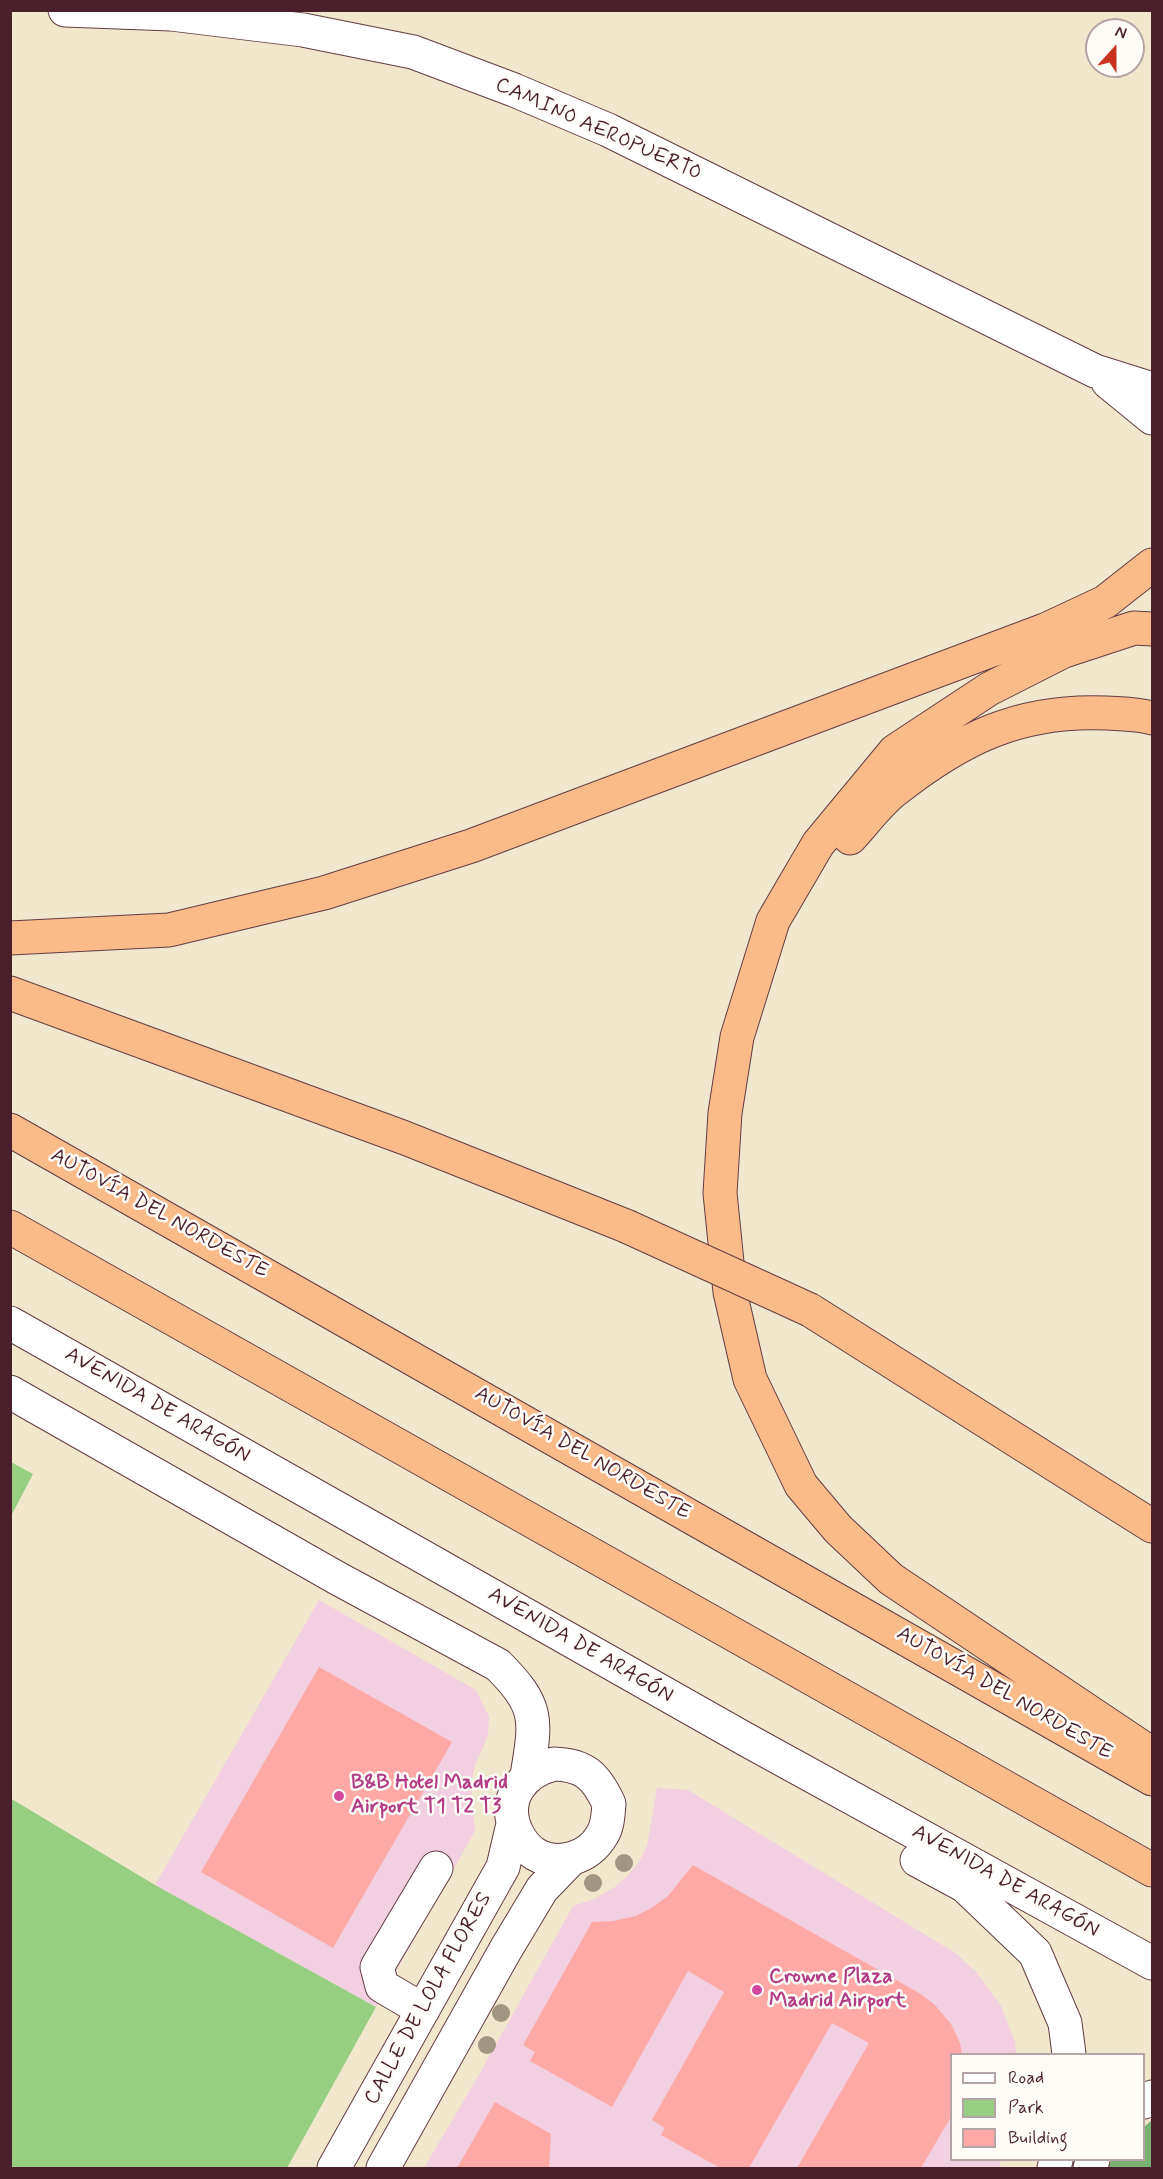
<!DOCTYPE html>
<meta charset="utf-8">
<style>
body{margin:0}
#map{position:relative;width:1163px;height:2179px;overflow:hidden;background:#f0e7cc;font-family:Mynerve,sans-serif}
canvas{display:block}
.frame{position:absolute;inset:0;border:12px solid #4a1f2b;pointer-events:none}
.legend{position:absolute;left:950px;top:2053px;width:195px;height:108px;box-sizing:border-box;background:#fdfcf7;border:2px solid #b5a4a5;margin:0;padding:8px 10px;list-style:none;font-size:18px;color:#4a1f2b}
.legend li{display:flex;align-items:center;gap:12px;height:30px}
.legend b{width:30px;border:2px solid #b5a4a5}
.north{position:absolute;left:1085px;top:18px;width:60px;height:60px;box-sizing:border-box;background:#fdfcf7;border:2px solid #b5a4a5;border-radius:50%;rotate:21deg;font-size:16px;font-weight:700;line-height:24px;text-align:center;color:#4a1f2b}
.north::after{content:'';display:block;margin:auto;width:21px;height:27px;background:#c8321e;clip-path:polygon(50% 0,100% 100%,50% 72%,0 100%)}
</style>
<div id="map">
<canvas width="1163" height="2179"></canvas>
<div class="frame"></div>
<ul class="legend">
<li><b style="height:8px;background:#fff"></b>Road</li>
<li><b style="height:16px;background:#96cf82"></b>Park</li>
<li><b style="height:16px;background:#ffa9a7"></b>Building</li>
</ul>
<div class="north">N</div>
</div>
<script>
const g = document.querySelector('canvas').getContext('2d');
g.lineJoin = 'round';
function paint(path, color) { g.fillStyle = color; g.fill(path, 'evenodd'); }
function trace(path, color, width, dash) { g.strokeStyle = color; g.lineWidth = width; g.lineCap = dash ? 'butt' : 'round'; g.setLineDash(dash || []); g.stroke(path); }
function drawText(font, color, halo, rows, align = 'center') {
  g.font = font + ' Mynerve,sans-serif'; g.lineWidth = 5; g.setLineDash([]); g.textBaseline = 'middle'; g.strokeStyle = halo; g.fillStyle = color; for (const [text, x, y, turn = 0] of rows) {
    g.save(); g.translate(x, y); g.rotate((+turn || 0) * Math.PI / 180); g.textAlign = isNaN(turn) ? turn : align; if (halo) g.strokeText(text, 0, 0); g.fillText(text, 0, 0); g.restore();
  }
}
const built = new Path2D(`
 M319,1600L476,1690L489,1717L488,1736L475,1765L471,1785L475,1831L376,2007L155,1885Z
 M657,1788L688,1790L957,1954L977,1973L1001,2006L1015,2042L1016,2054H952V2160H1001L999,2168H424L480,2073L573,1906L594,1899L615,1887L629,1874L639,1862L647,1846Z`);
const green = new Path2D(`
 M11,1462L33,1474L11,1516Z
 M10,1798L155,1885L376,2007L287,2168H11Z`);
const forest = new Path2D(`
 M1152,2120V2168H1107L1112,2160H1144V2127Z`);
const building = new Path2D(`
 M319,1667L452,1742L333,1948L201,1872Z
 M693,1865L919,1993L934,2004L951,2024L960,2043L962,2054H952V2115L921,2168H797L869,2043L832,2023L749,2168H720L661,2135L665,2128L652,2120L724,1992L688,1971L612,2107L530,2061L535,2052L523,2045L592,1922L613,1921L636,1916L653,1907L668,1896Z
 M495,2102L551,2134L549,2168H457Z`);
const minor = new Path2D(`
 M65,10L171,14L303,30L413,52L514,90L608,130L1095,371L1152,389
 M1108,382L1152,418
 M10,1323L745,1739L1152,1963
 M10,1392L337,1578L498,1665C540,1707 536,1720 527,1776
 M554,1764C585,1765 596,1776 609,1804C608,1814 608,1826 602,1835C589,1858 558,1868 535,1854C527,1849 521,1841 517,1833C501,1800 522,1772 554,1764Z
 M917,1860L965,1886L1035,1953L1065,2023L1069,2054
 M423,2010L382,1986L377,1967L436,1868
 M1144,2102L1152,2097
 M334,2168L503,1867L513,1824
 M383,2168L506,1949L542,1889L571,1859
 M1054,2168L1056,2160
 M1090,2168L1093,2160`);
const highway = new Path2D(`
 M1152,629L1134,628L1064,651L989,689L895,751L818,844L773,921L737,1037L725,1113L720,1193L730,1292L750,1379L801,1485L838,1529L891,1579L1152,1754
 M850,838C864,823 878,804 894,791C961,738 1020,709 1107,713C1122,714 1138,714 1152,718
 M10,938L169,930L324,893L471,846L1045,630L1105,602L1152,565
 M10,993L405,1138L626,1226
 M10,1130L1152,1779
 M10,1227L1152,1870
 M810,1310L1152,1526`);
const highwayBridge = new Path2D(`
 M626,1226L810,1310`);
const trees = [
 [624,1863],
 [593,1883],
 [501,2013],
 [487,2045]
];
const markers = [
 [339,1796,6,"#d1479c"],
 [757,1990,6,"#d1479c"]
];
const streetNames = [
 ["CAMINO AEROPUERTO",598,130,24],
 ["AUTOVÍA DEL NORDESTE",159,1214,29],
 ["AVENIDA DE ARAGÓN",157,1406,30],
 ["AUTOVÍA DEL NORDESTE",582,1454,30],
 ["AVENIDA DE ARAGÓN",580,1646,30],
 ["AUTOVÍA DEL NORDESTE",1004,1694,30],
 ["AVENIDA DE ARAGÓN",1005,1882,29],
 ["CALLE DE LOLA FLORES",429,1999,-61]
];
const hotelNames = [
 ["B&B Hotel Madrid",351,1784],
 ["Airport T1 T2 T3",351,1808],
 ["Crowne Plaza",769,1978],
 ["Madrid Airport",769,2002]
];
paint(built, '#f2cfe1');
paint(green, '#96cf82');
paint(forest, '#78b270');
paint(building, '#ffa9a7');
trace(minor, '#633d43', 35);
trace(highway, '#633d43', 35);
trace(minor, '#fff', 33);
trace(highway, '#fabb8b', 33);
trace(highwayBridge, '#633d43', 35, []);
trace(highwayBridge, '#fabb8b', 33);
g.fillStyle = '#a19682';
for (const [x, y] of trees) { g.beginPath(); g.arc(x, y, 9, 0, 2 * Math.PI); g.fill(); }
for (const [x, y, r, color] of markers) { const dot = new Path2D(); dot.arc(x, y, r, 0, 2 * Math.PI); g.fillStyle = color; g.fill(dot); trace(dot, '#fdfcf7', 2); }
drawText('21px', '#4a1f2b', '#fdfcf7', streetNames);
drawText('bold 21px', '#b23c85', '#fdfcf7', hotelNames, 'left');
</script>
